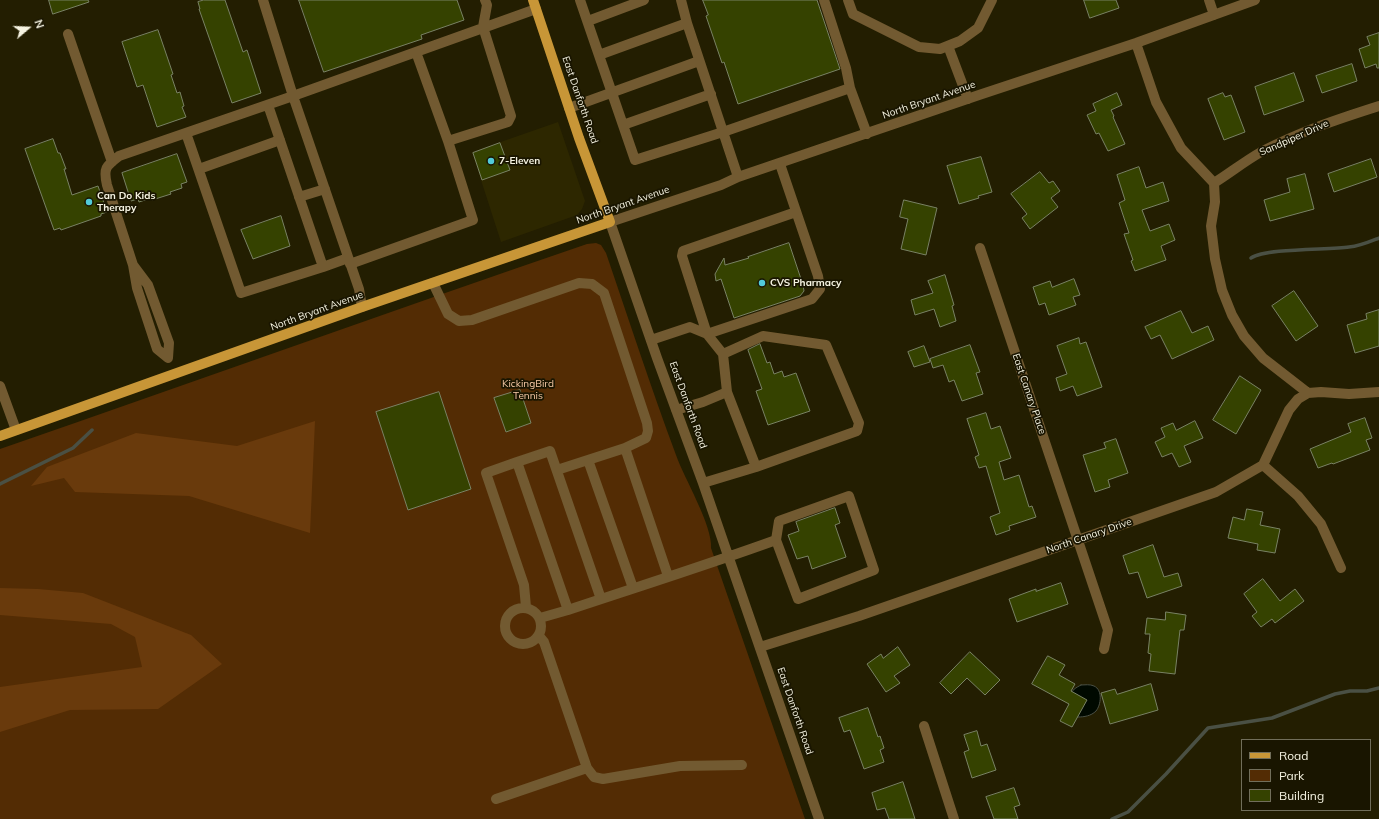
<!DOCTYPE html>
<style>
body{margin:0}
#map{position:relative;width:1379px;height:819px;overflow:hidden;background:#231e01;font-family:Mulish,sans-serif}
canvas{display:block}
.legend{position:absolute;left:1241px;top:739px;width:130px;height:72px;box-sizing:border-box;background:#191500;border:1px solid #716e5a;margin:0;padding:5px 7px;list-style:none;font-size:12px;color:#f6f4e2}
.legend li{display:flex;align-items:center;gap:8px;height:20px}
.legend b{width:20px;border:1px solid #716e5a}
.north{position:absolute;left:8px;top:8px;width:40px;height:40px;-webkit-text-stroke:3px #191500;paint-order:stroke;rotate:71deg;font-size:11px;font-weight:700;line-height:16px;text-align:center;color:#f6f4e2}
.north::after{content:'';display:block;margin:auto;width:14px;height:18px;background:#f6f4e2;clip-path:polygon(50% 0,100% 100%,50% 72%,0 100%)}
</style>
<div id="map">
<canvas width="1379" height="819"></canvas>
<ul class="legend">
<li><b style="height:5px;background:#c89637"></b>Road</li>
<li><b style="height:11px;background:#532c04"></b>Park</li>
<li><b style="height:11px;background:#354200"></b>Building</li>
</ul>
<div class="north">N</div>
</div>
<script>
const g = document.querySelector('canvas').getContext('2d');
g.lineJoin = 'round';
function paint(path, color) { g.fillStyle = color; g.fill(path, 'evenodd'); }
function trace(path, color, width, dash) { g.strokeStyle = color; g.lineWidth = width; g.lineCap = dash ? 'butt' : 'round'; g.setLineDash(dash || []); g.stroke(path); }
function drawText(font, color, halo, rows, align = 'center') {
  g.font = font + ' Mulish,sans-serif'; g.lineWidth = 3.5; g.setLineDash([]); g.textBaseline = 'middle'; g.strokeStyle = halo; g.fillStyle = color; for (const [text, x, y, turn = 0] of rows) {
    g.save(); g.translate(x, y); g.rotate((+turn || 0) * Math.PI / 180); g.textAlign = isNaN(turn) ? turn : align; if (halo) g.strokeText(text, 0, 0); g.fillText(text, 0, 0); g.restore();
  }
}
const built = new Path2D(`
 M558,122L585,201L582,209L577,215L501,242L472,152Z`);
const green = new Path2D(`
 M596,243L601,245L606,253C629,320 651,388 676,455C684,478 713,526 711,548L805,819H0V449C196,381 391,311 587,244Z`);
const forest = new Path2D(`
 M315,421L310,533L189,496L75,492L64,478L31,486L47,467L136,433L237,446Z
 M0,588L38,589L83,593L191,635L222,664L158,709L70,710L0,732V687L142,667L135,637L111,624L0,615Z`);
const water = new Path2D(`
 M1081,685C1085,685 1090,684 1094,686C1103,690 1101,705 1096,711C1091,716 1084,717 1078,717L1069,709C1068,696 1069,691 1081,685Z`);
const stream = new Path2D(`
 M1251,258C1266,248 1328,250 1349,247C1360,246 1369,242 1379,238
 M0,484L73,448L92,430
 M1112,819L1128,812L1166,774L1208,728L1272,718L1335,694L1350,691H1367L1379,688`);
const building = new Path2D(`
 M49,0H88L89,2L53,14Z
 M204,0H225L243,52L247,50L261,93L232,103L199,9H200L198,2Z
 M299,0H457L464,20L421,35L422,39L324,72Z
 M703,0H817L840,69L738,104L724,62L722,63L706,16L708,15Z
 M1084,0H1116L1119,8L1090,18Z
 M158,30L173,74L171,75L177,93L180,92L184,106L182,107L186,117L157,127L143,85L137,87L122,42Z
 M1379,33V68H1377L1376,64L1365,68L1359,49L1370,45L1367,37Z
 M1352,64L1357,81L1322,93L1316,76Z
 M1294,73L1304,101L1264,115L1255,87Z
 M1117,93L1122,105L1111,110L1114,116L1113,117L1125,144L1108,151L1099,133L1096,134L1087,115L1096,111L1093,104Z
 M1223,93L1225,97L1231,95L1245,132L1224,140L1208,99Z
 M53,139L58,153H60L66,169H64L72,195L98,186L107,212L101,214V216L61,230L60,228L54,230L25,149Z
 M500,143L510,170L482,180L473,153Z
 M177,154L187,182L181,184L182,188L170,192L171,194L152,200L151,198L139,202L138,199L131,201L122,173Z
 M981,157L992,192L978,196L979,198L959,204L947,166Z
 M1371,159L1377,177L1334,192L1328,174Z
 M1139,167L1146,188L1163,182L1169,201L1142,210L1150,231L1169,224L1175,240L1161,246L1166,260L1135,271L1131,261L1133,260L1124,234L1129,233L1119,203L1125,200L1117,175Z
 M1040,172L1049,183L1053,181L1060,191L1051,198L1058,207L1030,229L1022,218L1027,214L1011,194Z
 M1305,174L1314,209L1270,221L1264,200L1290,192L1287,179Z
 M904,200L937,208L926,255L901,249L908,219L900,217Z
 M281,216L290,246L253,259L241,230Z
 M789,243L803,285L804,291L800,296L734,318L721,279L716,281L715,274L724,258L725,265L749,258L748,257Z
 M945,275L954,305L952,306L956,321L940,327L934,309L915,315L911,300L933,293L928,281Z
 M1074,279L1080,295L1073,297L1076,305L1049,315L1045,303L1039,305L1033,287L1050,281L1052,287Z
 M1294,291L1318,326L1296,341L1272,306Z
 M1379,310V346L1355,353L1347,325L1367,319L1366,314Z
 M1181,311L1192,333L1208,326L1214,340L1172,359L1160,335L1151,339L1145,327Z
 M1079,338L1080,344L1086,342L1102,387L1077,396L1073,386L1060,391L1056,378L1067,374L1057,346Z
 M760,344L767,363L770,362L774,374L782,371L784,377L796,373L810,411L768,425L756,391L762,389L748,350Z
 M970,345L980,372L976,373L983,394L962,401L954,380L949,382L943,365L933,368L930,359Z
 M924,346L930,362L914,367L908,352Z
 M1240,376L1261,390L1236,434L1213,420Z
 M520,390L531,423L506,432L494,398Z
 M439,392L471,489L408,510L376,412Z
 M986,413L991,429L1000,426L1011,458L999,462L1004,480L1019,475L1029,507L1032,506L1036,517L1009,526L1010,530L996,535L990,517L1000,513L986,466L979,468L975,457L979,455L967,419Z
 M1365,418L1372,438L1366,440L1370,450L1333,464L1332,463L1318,468L1310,449L1351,432L1348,424Z
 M1195,421L1203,438L1184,446L1191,462L1179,467L1172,453L1162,457L1155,442L1165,437L1161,428L1173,423L1176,430Z
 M1116,439L1128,473L1108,480L1110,487L1095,492L1083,455L1106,448L1104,443Z
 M835,508L840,523L835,525L846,557L812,569L808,556L797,559L788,535L799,531L796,522Z
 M1247,509L1263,512L1260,525L1280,529L1275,553L1257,550L1258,544L1228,538L1233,517L1244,520Z
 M1153,545L1164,577L1178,573L1182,586L1147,598L1138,572L1129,574L1123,556Z
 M1263,579L1280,601L1295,589L1304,601L1275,623L1272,619L1261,627L1252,616L1257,612L1244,594Z
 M1061,583L1068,604L1017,622L1009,599L1036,589V591Z
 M1166,612L1186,615L1184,630H1180L1175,674L1149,671L1151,654L1148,653L1150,634H1145L1147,618L1165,620Z
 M898,647L910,665L894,676L900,683L886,692L867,664L881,654L883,658Z
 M970,652L1000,680L985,695L967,678L951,694L940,683Z
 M1048,656L1065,665L1059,675L1075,684L1071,691L1087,700L1072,727L1060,721L1069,704L1032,684Z
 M1151,684L1158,710L1110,724L1101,693L1115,689L1117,694Z
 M868,708L878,737L880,736L884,748L880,750L884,762L864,769L850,730L844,732L839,718Z
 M977,731L981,746L987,744L996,770L972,778L964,752L969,750L964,735Z
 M903,782L915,819H889L885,808L877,810L872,793Z
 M1014,788L1020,805L1014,807L1018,819H994L986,797Z`);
const minor = new Path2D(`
 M580,0L635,160L723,132L850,88
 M681,0L687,23L738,177
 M824,0L846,68L850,88L867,134
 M848,0L853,14L919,47L940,49L960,41L978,28L992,0
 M1209,0L1214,15
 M588,21L644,0
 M68,34L112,162
 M1136,43L1156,102L1181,148L1214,183L1215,202L1211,226L1215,259L1222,290L1232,315L1244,336L1263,358L1308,393
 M948,46L968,99
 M416,52L448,141
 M599,55L687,23
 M569,108L699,61
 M623,125L711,94
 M186,133L241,293L323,267L268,105
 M199,169L280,140
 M1214,183C1230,173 1245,161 1261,152C1299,132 1338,119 1379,106
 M299,197L325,189
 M980,248L1108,630L1104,649
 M350,264L473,220L448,141L508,122L511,116L483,27L487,5L485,0
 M133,265L148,285L169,343L168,358L157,349L137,288L133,265L107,185C103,168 106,166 119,156L293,96L263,0
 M323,267L348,258
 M433,283L448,314L459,321L472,320L579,283L592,284L604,293L647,423L648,431L646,438L625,448
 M362,307L359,289L293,96L536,9
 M651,340L690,327L707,334L812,299L820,289L818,276L780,164
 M723,354L763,336L826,345L859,423L857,431L756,467
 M0,386L16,430
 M727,392L723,354L707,334L682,256L683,251L796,212
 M676,410L703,402L727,392L756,467L703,483
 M588,460L633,588
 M517,462L486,473L524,585L526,607
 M1263,465L1298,496L1321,524L1341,568
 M557,470L625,448L668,576
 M601,599L550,451L517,462L568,610C637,587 707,565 776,540L798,599L874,570L849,496L779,521L776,540
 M505 626a18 18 0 1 1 36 0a18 18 0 1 1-36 0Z
 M540,618L568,610
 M760,647L859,616L1216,492L1263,465L1289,410L1298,399L1308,393L1321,392L1349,394L1379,392
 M924,726L954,819
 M587,768L594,777L603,779L680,766L742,765
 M496,799L587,768L544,642L539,636
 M819,819L703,483L657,358L610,222L721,185L738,177L979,95L1136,43L1255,0`);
const major = new Path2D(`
 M0,436L362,307L610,222L579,138L533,0`);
const markers = [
 [491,161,4,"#52cbd9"],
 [89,202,4,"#52cbd9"],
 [762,283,4,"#52cbd9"]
];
const streetNames = [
 ["East Danforth Road",580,100,71],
 ["North Bryant Avenue",929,100,-19],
 ["Sandpiper Drive",1294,138,-24],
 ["North Bryant Avenue",623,205,-19],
 ["North Bryant Avenue",317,311,-20],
 ["East Canary Place",1029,394,71],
 ["East Danforth Road",688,405,70],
 ["North Canary Drive",1089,536,-19],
 ["East Danforth Road",795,711,71]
];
const poiNames = [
 ["7-Eleven",499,161],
 ["Can Do Kids",97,196],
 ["Therapy",97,208],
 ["CVS Pharmacy",770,283]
];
const parkNames = [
 ["KickingBird",528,384],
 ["Tennis",528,396]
];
paint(built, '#2d2700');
paint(green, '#532c04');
paint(forest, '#693a0c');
paint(water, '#000900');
trace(water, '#4a5044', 1);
trace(stream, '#4a5044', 3.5);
paint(building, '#354200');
trace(building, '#798264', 1);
trace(minor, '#725a31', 10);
trace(major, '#c89637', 10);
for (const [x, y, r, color] of markers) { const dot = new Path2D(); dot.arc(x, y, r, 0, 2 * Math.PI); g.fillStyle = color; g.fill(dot); trace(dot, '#191500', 1.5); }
drawText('10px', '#f6f4e2', '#191500', streetNames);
drawText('bold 10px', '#f6f4e2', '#191500', poiNames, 'left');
drawText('10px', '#facca8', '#191500', parkNames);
</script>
